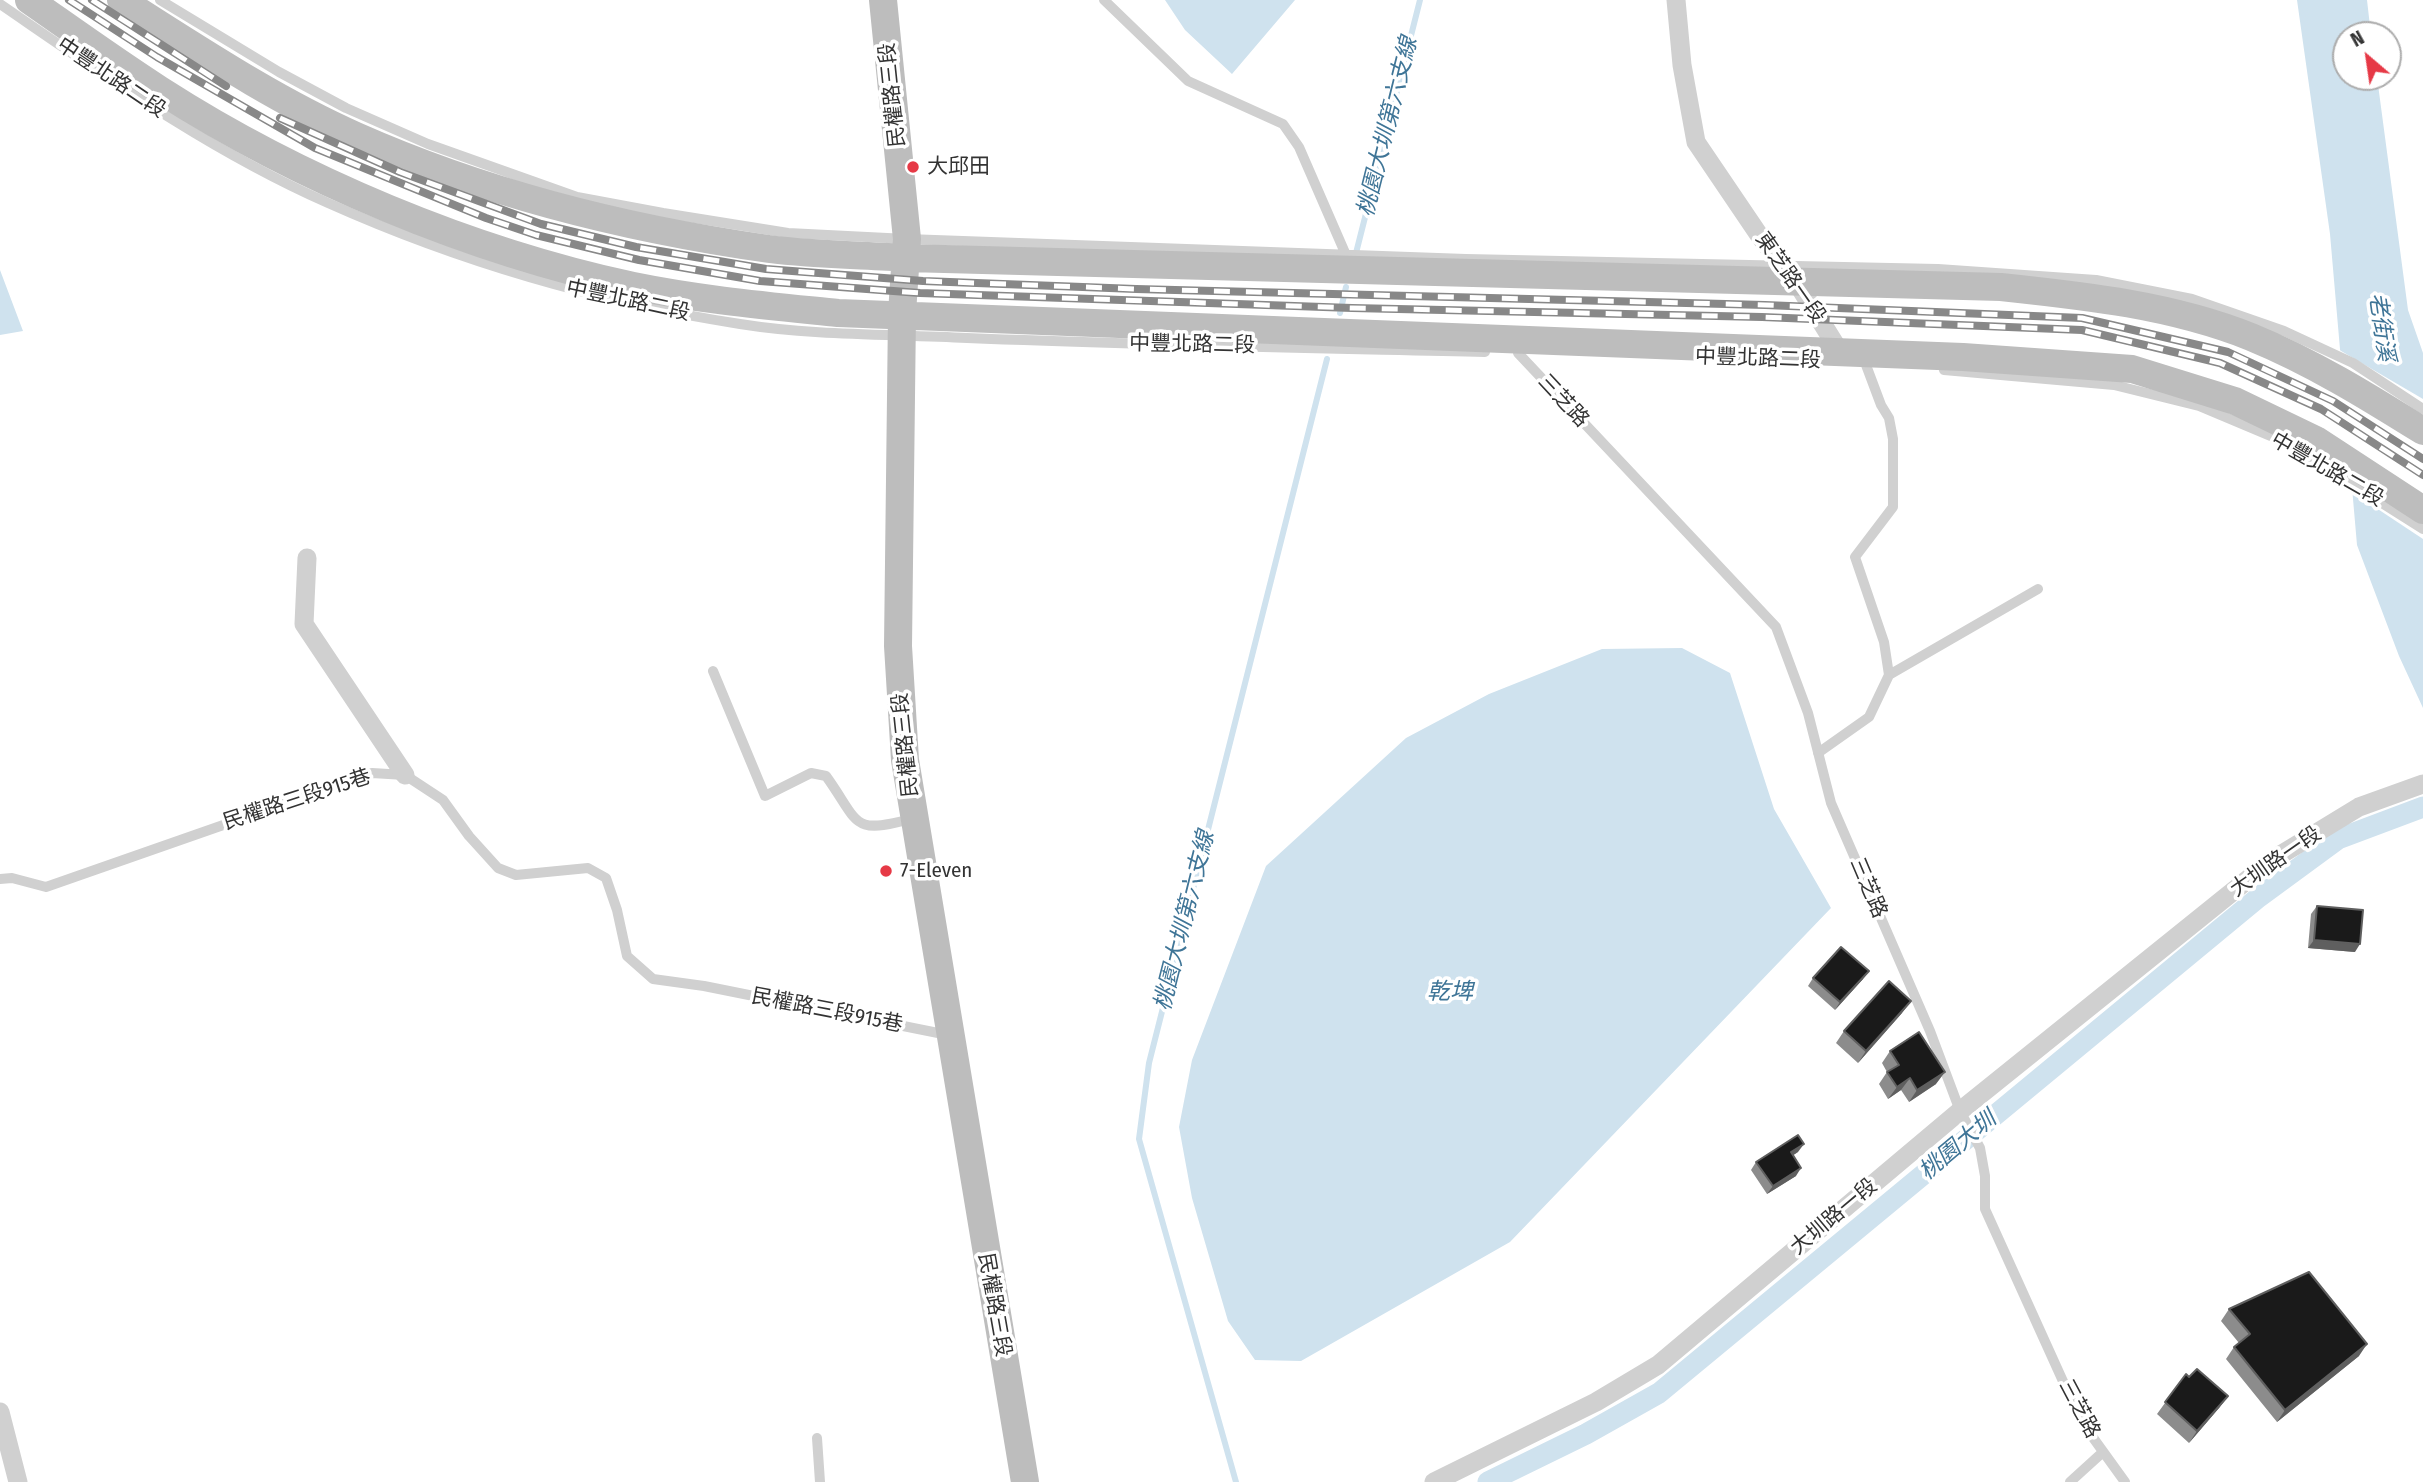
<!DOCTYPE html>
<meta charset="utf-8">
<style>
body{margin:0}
#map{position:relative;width:2423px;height:1482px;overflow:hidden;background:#fff;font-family:"Fira Sans Condensed",sans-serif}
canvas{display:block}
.north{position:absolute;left:2332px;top:21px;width:70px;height:70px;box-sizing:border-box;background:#fff;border:2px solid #adadad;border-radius:50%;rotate:331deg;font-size:19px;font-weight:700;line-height:28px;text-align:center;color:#333}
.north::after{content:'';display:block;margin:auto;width:24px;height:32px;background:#e63946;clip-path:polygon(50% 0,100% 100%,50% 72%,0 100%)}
</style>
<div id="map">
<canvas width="2423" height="1482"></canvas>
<div class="north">N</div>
</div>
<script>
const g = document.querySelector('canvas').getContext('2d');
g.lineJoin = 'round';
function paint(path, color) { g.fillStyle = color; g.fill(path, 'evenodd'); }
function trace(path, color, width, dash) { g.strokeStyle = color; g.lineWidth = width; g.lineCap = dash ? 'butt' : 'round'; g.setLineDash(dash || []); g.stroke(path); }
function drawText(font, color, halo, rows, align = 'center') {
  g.font = font + ' "Fira Sans Condensed","Noto Sans TC",sans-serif'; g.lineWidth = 7; g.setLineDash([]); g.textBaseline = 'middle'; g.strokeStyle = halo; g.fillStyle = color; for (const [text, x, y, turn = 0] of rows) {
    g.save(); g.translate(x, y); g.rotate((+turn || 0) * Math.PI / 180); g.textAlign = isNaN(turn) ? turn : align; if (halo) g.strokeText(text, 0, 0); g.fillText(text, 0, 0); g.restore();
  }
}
const water = new Path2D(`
 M1165,0H1295L1232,74L1185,30Z
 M2297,0H2367L2371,35H2346V77H2377L2408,310L2423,353V708L2399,656L2357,545L2330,234Z
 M0,270L23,331L0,335Z
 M1682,648L1730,673L1774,809L1831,908L1510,1242L1301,1361L1255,1360L1228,1321L1192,1198L1179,1127L1192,1060L1266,866L1406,738L1489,694L1602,649Z`);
const pier = new Path2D(`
 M2336,348L2423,399V539L2349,490Z`);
const stream = new Path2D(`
 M1356,253L1420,0
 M1340,313L1346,287
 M1236,1482L1139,1139L1149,1063L1327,359`);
const canal = new Path2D(`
 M1488,1482L1586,1434L1659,1393L2259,897L2338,839L2423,807`);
const lane = new Path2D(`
 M160,0L279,72L346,108L428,144L577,197L663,213L788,233L907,239L1466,259L1938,269L2096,280L2192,299L2284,331L2353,363L2423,409
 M1104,0L1188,81L1283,124L1299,147L1346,255
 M0,4C105,76 210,151 328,203C460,262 598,302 740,324C815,336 892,334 967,338C1140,345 1312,348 1485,352
 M1518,353L1776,627L1808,713L1831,803L1930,1031L1960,1111L1980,1148L1985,1176V1209L2081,1421L2125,1482
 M1944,370L2114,385L2199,406L2287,443L2423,529
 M713,671L765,796L811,773L826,776C860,823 850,836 914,818
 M1889,675L2038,589
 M1818,753L1869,717L1889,675L1884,642L1855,557L1893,507V439L1889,418L1881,405L1866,365
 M0,879L12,878L46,887L372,773L405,775L443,800L469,836L498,868L516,875L588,868L606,878L617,910L627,956L653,979L704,986L948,1035
 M817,1438L820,1482
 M2070,1482L2103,1452`);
const street = new Path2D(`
 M1676,0L1682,65L1696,142L1759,235L1797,283L1840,352L1849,356
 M307,558L304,624L405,775
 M0,1412L18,1482
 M1434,1482L1596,1402L1658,1365L1960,1111L2272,860L2359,807L2423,784`);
const secondary = new Path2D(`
 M29,0C72,30 115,61 160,90C300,180 471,251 633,286C701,300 770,306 838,313L1963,357L2132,369L2235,401L2316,440L2423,510
 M121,0C197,48 273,99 356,136C487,194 627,229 769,249C815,255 862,255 907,258L2001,287C2085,296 2171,305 2251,337C2312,362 2367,396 2423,431
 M883,0L907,239L902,313L898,646L905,760L1025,1482`);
const rail = new Path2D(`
 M69,0L157,57L315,148L486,218L536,235L639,260L760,281L920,293L1352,308L1762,317L2082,330L2220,363L2321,409L2423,475
 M92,0L226,86
 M280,118L400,172L541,224L636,247L766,269L923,281L1136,289L1765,305L2082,318L2228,352L2333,401L2423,459`);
const wall = new Path2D(`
 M2317,906L2355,952L2308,948L2311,914Z
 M1813,978L1863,979L1835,1010L1808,986Z
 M1902,1013L1858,1063L1836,1043L1844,1031Z
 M1890,1051L1936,1084L1909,1102L1901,1090L1888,1099L1879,1084L1887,1072L1882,1063Z
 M1798,1152L1793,1155L1796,1176L1767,1194L1751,1170L1756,1162Z
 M2229,1309L2359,1356L2277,1422L2226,1359L2234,1347L2239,1343L2221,1321Z
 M2186,1374L2189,1377L2228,1396L2219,1408L2189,1443L2157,1414Z`);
const shadedWall = new Path2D(`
 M2314,940L2360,944L2355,952L2308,948Z
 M1869,971L1863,979L1835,1010L1840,1002Z
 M1911,1001L1902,1013L1858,1063L1866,1051Z
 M1945,1072L1936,1084L1909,1102L1917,1090Z
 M1910,1078L1901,1090L1888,1099L1897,1087Z
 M1804,1144L1798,1152L1786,1160L1791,1152Z
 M1801,1168L1796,1176L1767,1194L1773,1186Z
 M2367,1344L2359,1356L2277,1422L2285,1410Z
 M2228,1396L2219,1408L2189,1443L2197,1431Z`);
const building = new Path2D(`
 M2317,906L2363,910L2360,944L2314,940Z
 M1841,947L1869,971L1840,1002L1813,978Z
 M1889,981L1911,1001L1866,1051L1844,1031Z
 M1919,1032L1945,1072L1917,1090L1910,1078L1897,1087L1887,1072L1899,1065L1890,1051Z
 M1798,1135L1804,1144L1791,1152L1801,1168L1773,1186L1756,1162Z
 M2309,1272L2367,1344L2285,1410L2234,1347L2250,1334L2229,1309Z
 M2197,1369L2228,1396L2197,1431L2165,1402L2186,1374L2189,1377Z`);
const markers = [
 [913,167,7,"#e63946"],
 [886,871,7,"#e63946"]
];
const streetNames = [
 ["中豐北路二段",111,78,34],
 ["民權路三段",893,95,-96],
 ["東芝路一段",1790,278,55],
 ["中豐北路二段",628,301,12],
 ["中豐北路二段",1192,345,1],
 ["中豐北路二段",1758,359,2],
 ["三芝路",1563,401,47],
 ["中豐北路二段",2327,470,30],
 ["民權路三段",906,745,-96],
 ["民權路三段915巷",297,800,-18],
 ["大圳路一段",2276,862,-35],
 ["三芝路",1868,888,67],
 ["民權路三段915巷",827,1011,11],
 ["大圳路一段",1834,1217,-40],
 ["民權路三段",994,1305,80],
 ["三芝路",2079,1409,62]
];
const poiNames = [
 ["大邱田",927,167],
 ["7-Eleven",900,871]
];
const waterNames = [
 ["桃園大圳第六支線",1388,127,-76],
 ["老街溪",2381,327,82],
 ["桃園大圳第六支線",1185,921,-76],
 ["乾埤",1450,993],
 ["桃園大圳",1958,1146,-40]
];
paint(water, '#cfe2ee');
paint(pier, '#fff');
trace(stream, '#cfe2ee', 6);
trace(canal, '#cfe2ee', 21);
trace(lane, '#d0d0d0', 10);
trace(street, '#d0d0d0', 19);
trace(secondary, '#bdbdbd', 28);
trace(rail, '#888', 8);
trace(rail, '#fff', 5, [16]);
paint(wall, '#8c8c8c');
paint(shadedWall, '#5f5f5f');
paint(building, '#1a1a1a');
trace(building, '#5f5f5f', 2);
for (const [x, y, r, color] of markers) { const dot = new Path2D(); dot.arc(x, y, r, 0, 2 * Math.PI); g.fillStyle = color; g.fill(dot); trace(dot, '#fff', 2.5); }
drawText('21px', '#333', '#fff', streetNames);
drawText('21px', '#333', '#fff', poiNames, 'left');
drawText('italic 23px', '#3f7597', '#fff', waterNames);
</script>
